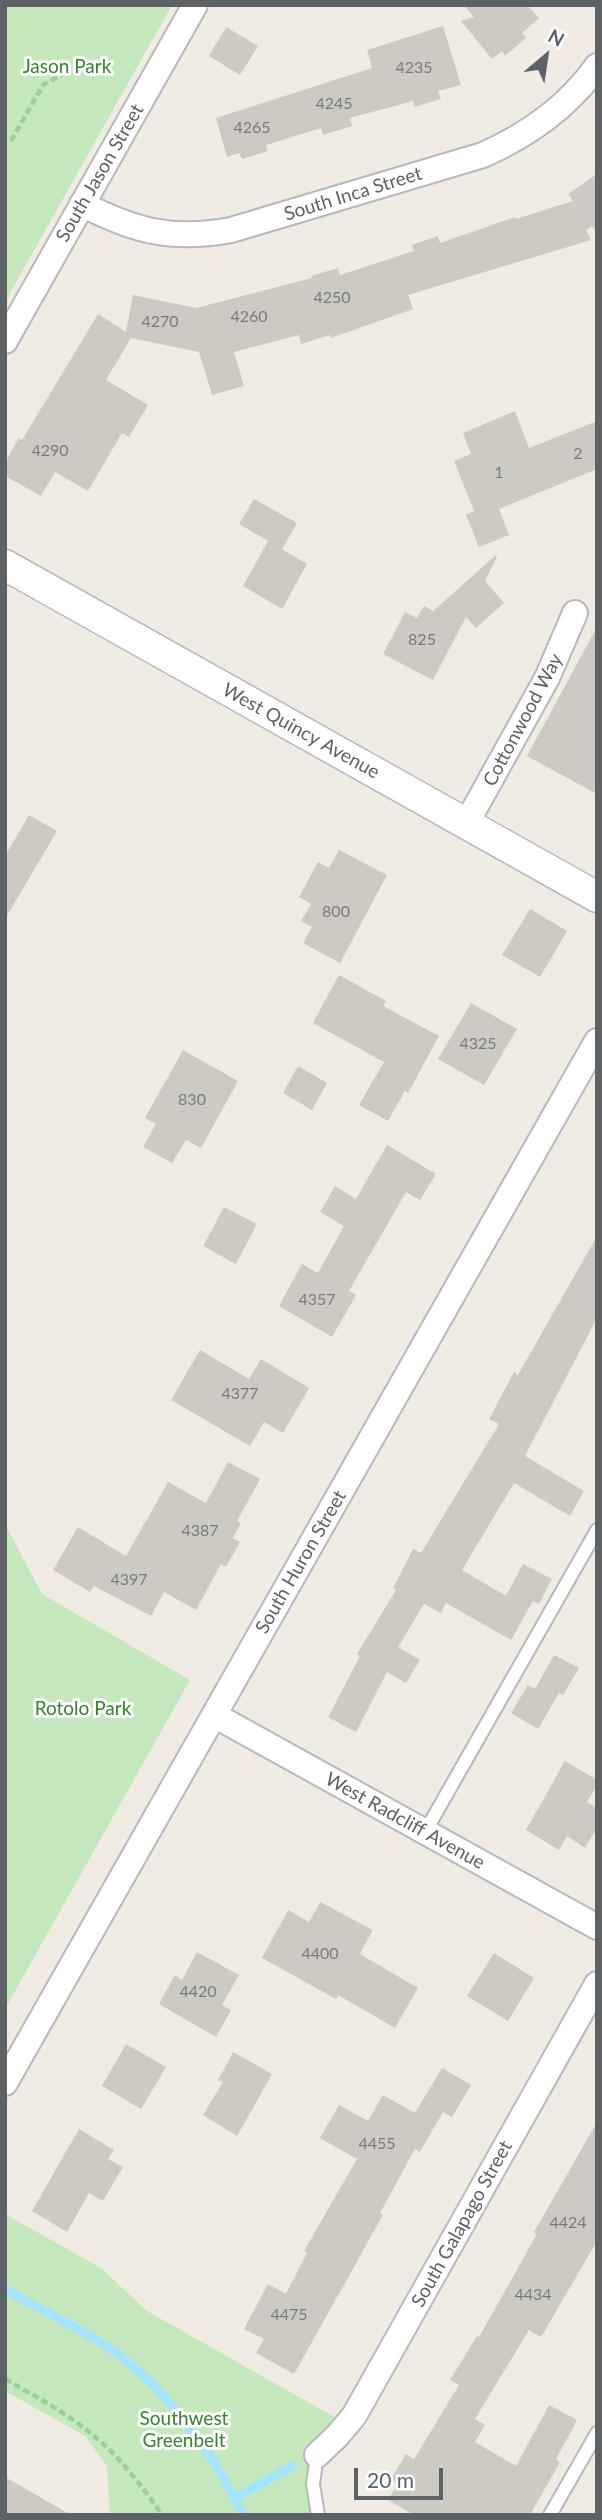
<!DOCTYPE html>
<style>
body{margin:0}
#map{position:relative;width:602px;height:2520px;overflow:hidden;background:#f0ece4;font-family:Lato,sans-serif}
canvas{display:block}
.frame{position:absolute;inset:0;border:7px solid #5c6266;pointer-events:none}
.north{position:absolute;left:511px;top:21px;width:70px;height:70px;-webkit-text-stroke:5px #fff;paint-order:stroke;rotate:29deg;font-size:19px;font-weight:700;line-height:28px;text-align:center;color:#5c6266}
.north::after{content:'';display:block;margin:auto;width:24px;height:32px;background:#5c6266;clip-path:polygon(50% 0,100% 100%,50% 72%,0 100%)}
.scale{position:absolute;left:354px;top:2468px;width:89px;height:32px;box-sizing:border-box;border:4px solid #5c6266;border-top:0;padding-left:9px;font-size:21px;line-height:24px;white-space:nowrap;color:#5c6266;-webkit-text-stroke:5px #fff;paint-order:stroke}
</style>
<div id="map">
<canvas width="602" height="2520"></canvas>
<div class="frame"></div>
<div class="north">N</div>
<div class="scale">20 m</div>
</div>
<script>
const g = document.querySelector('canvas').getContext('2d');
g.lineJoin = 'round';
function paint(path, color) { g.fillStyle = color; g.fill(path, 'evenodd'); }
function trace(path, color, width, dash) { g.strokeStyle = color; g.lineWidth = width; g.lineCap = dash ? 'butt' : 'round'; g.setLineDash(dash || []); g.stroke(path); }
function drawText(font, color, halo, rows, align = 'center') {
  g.font = font + ' Lato,sans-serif'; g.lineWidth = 6; g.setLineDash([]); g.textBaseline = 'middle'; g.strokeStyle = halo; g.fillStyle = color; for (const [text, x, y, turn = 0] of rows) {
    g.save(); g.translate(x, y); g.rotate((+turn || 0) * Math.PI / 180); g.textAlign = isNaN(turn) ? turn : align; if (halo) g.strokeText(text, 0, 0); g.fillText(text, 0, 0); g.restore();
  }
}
const green = new Path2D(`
 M5,5H172L5,302Z
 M5,1524L42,1594L190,1680L5,2009Z
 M5,2214L101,2268L147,2311L338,2419L317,2455L318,2515H110L107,2466L85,2436L5,2391Z`);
const stream = new Path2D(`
 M5,2289C42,2312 83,2328 118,2354C172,2396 213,2455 244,2515
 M235,2498L293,2466`);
const building = new Path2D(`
 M464,5H527L539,18L522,33L526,38L505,56L502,51L492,59L461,21L474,17Z
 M443,26L461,85L438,91L441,99L414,107L413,101L350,118L352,126L323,135L321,128L266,145L268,151L242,159L239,153L227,157L216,118L372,68L367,50Z
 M226,27L258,46L240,75L209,56Z
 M597,174V233L592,226L586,230L591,240L408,295L413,309L331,338L330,335L301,344L299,335L234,352L244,386L212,395L199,352L131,338L106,380L148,405L129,437L122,433L88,491L55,472L41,496L5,476V463L19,438L22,440L98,314L126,332L133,295L196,308L312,278L311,276L338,268L340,275L414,251L412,245L438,236L440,243L515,217L516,219L573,201L568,194Z
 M515,411L529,448L597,421V469L499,509L509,535L479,547L466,515L474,511L454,461L471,454L463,433Z
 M254,499L297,523L282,549L239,524Z
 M268,541L307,564L282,609L243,586Z
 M496,555L497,557L485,581L504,603L476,628L466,617L433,680L383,654L405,612L417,618L424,606L433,611Z
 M597,627V794L527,756Z
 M29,815L57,831L5,919V856Z
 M339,850L387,875L340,963L303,943L312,927L301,921L311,904L299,897L318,862L329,868Z
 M530,909L567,931L540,977L502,955Z
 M339,975L386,1001L383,1006L439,1036L408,1093L405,1091L388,1121L359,1105L384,1062L313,1023Z
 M471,1003L517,1029L484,1085L438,1059Z
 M183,1050L238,1081L201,1148L186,1140L172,1163L143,1147L156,1124L145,1118Z
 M298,1066L327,1083L312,1110L283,1093Z
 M387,1145L436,1174L420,1200L406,1192L349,1291L356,1295L332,1337L279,1306L302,1264L318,1273L344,1226L320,1212L335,1186L356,1199Z
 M224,1207L257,1224L236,1264L203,1246Z
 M597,1236V1318L525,1456L584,1491L570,1516L514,1483L462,1570L506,1596L523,1564L552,1579L539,1604L533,1601L511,1640L446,1603L441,1613L424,1604L398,1647L420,1660L406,1683L387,1672L356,1732L328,1717L360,1656L357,1654L396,1590L393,1588L413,1549L421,1553L499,1424L489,1419L514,1372L518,1375Z
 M200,1350L249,1379L261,1359L309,1388L283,1433L264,1422L250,1446L171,1400Z
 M228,1462L260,1479L237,1521L241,1523L233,1538L240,1542L226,1567L221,1564L196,1610L164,1592L151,1616L94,1586L90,1592L53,1570L78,1527L126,1556L168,1482L206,1503Z
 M554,1655L579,1668L563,1695L559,1693L538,1729L511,1713L528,1685L535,1689Z
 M565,1761L597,1780V1785L587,1802L597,1808V1828L585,1848L567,1836L559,1850L526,1830Z
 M320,1902L373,1930L360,1954L418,1988L395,2028L338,1995L336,1999L262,1958L288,1910L309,1922Z
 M197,1952L239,1975L222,2005L231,2010L216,2037L159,2004L175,1975L182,1980Z
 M494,1953L534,1978L508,2021L467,1996Z
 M126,2044L166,2067L141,2109L102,2086Z
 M233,2052L272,2074L237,2136L203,2115L223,2082L218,2080Z
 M442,2068L471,2085L452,2117L443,2112L420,2152L415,2149L380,2213L383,2215L294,2374L256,2353L264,2339L244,2329L268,2284L286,2294L307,2253L304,2251L357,2159L320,2138L339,2105L368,2121L383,2095L415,2113Z
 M597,2122V2241L541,2337L529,2330L475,2419L485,2425L475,2442L516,2466L549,2405L577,2420L556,2459L560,2462L530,2515H414L388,2500L398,2484L391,2479L406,2454L414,2459L459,2385L450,2380L477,2336L479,2337L537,2234L534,2232Z
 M79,2129L114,2150L108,2159L123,2167L103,2201L89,2193L67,2232L32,2211Z
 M5,2477L71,2515H5Z`);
const path = new Path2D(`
 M11,141L43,85L63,74
 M5,2379C35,2396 67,2413 94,2436C120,2457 143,2487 162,2515`);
const service = new Path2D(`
 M425,1832L597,1530
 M317,2455L313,2484L318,2515
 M550,2515L597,2433`);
const minor = new Path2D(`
 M82,204C134,231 172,241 231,230L483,155C528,135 568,107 597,66
 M5,341L195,5
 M466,824L547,678L575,613
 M214,1715L597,1927
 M5,2083L597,1041
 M317,2455L337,2436L354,2416L597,1984`);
const tertiary = new Path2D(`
 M5,565L597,897`);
const numberNames = [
 ["4235",414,68],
 ["4245",334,104],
 ["4265",252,128],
 ["4250",332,298],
 ["4260",249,317],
 ["4270",160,322],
 ["4290",50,451],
 ["2",578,454],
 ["1",499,473],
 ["825",422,640],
 ["800",336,912],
 ["4325",478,1044],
 ["830",192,1100],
 ["4357",317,1300],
 ["4377",240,1394],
 ["4387",200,1531],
 ["4397",129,1580],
 ["4400",320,1954],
 ["4420",198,1992],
 ["4455",377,2144],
 ["4424",568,2223],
 ["4434",533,2295],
 ["4475",289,2315]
];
const parkNames = [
 ["Jason Park",67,67],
 ["Rotolo Park",83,1709],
 ["Southwest",184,2419],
 ["Greenbelt",184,2441]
];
const streetNames = [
 ["South Jason Street",100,173,-60],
 ["South Inca Street",353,194,-17],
 ["Cottonwood Way",523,720,-62],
 ["West Quincy Avenue",301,731,29],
 ["South Huron Street",301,1562,-60],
 ["West Radcliff Avenue",405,1821,29],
 ["South Galapago Street",462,2224,-61]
];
paint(green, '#c5e8bf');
trace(stream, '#a5e4ff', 9);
paint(building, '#cdc9c3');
trace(service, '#b5b8bc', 16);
trace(minor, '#b5b8bc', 28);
trace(tertiary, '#b5b8bc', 33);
trace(path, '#9bcfa2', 4.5, [7, 3.5]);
trace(service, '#fff', 12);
trace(minor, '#fff', 24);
trace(tertiary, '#fff', 30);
drawText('16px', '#787c7d', null, numberNames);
drawText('19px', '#36822f', '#fff', parkNames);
drawText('19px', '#5c6266', '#fff', streetNames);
</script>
